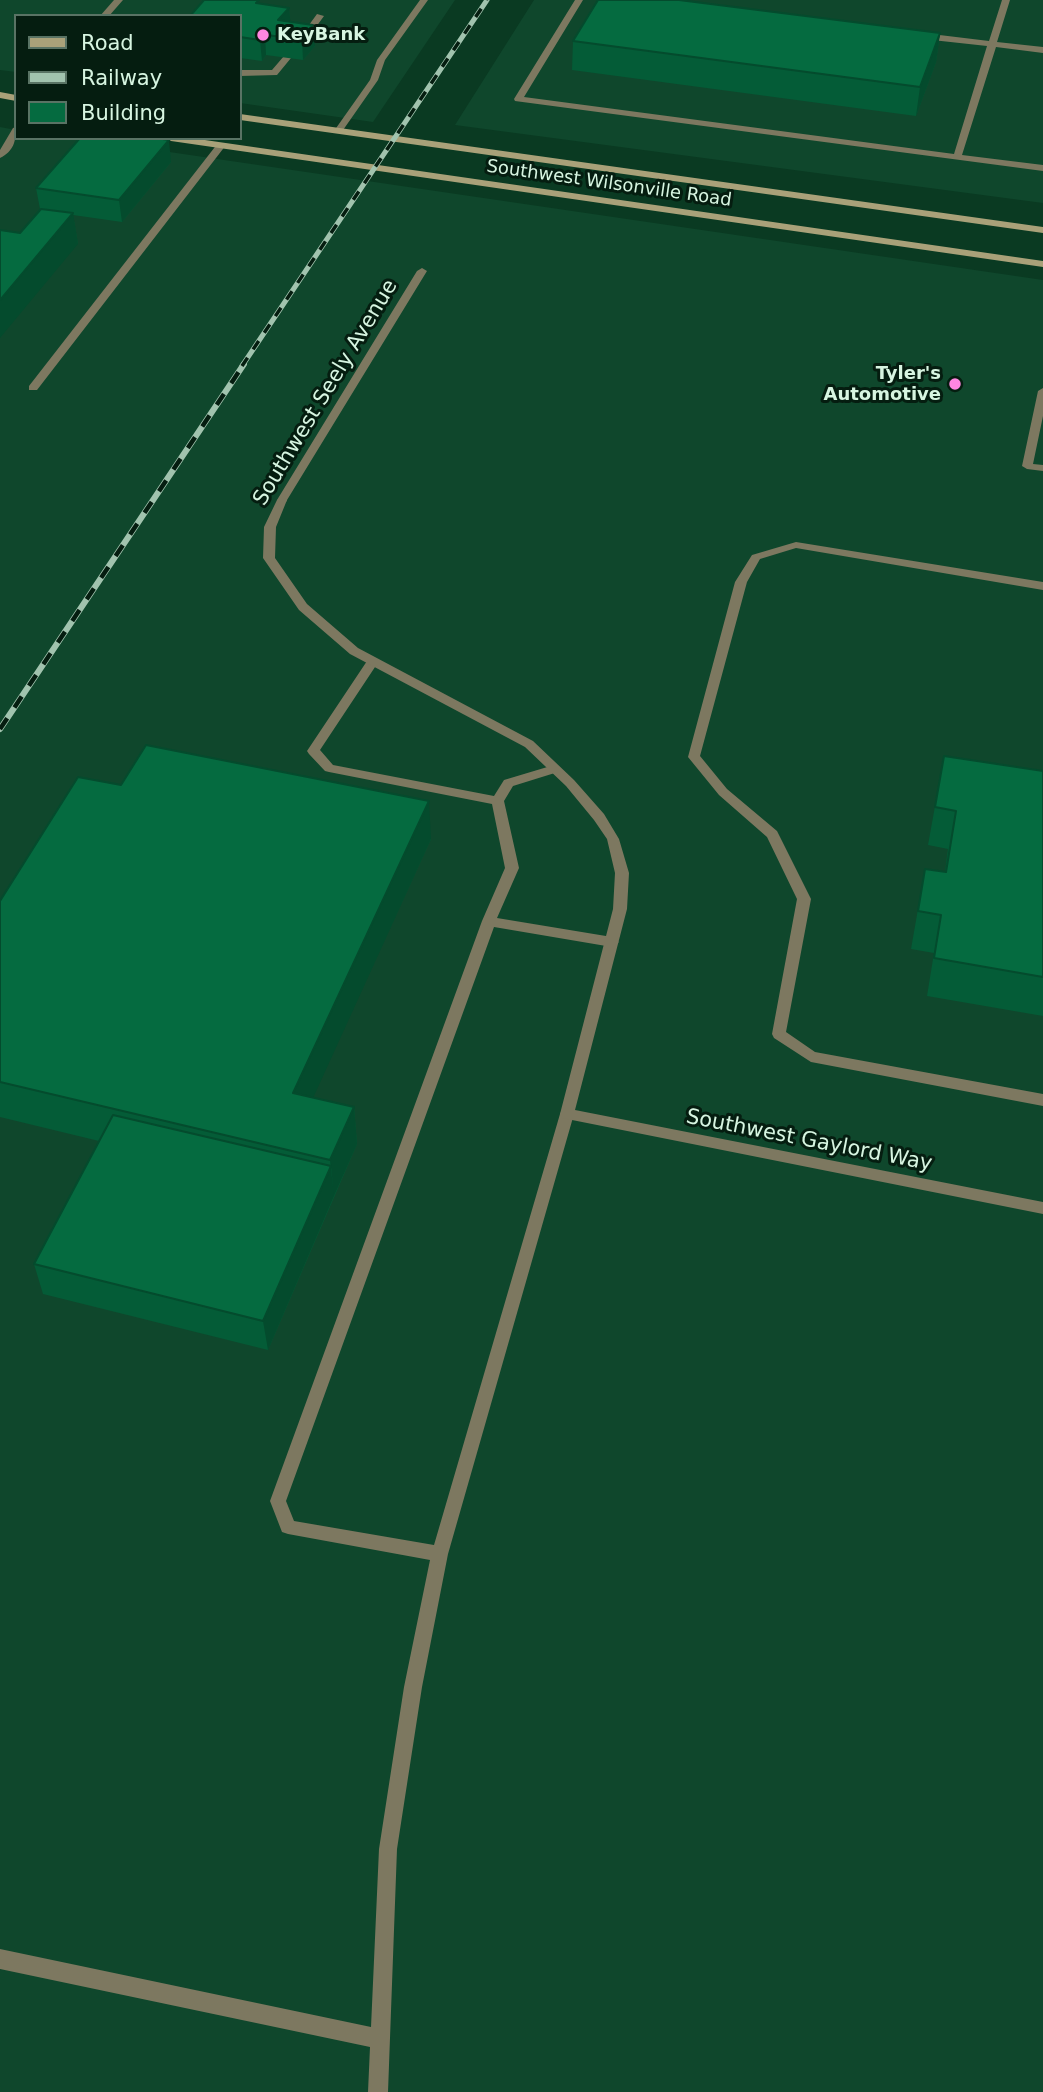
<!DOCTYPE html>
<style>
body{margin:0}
#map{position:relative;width:1043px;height:2092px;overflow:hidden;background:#0a3a22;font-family:"DejaVu Sans",sans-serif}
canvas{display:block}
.legend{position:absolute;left:14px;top:14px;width:228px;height:126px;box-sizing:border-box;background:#051d10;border:2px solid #597364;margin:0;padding:9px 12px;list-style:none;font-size:21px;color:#d7f5e1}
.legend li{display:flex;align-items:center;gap:14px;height:35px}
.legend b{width:35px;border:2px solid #597364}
</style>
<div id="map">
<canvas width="1043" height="2092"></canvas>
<ul class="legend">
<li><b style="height:9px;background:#a9a179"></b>Road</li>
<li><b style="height:9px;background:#a1c3ae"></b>Railway</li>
<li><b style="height:19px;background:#056b40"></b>Building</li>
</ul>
</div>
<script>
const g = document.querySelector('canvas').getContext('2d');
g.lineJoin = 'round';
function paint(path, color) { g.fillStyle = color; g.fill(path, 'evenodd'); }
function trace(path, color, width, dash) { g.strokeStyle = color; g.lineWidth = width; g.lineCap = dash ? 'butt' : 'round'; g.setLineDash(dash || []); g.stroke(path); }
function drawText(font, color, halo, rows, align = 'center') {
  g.font = font + ' "DejaVu Sans",sans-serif'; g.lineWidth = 6; g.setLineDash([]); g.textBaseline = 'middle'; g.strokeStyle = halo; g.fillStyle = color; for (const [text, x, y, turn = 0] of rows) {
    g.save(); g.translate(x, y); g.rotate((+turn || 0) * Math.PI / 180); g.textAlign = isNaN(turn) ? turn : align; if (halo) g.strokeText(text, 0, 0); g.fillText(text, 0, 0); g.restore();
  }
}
const built = new Path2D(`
 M0,0H455L373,122L240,103V16H16V72L0,70Z
 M534,0H1043V203L455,125Z
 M0,127L16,130V138H74L1043,280V2092H0Z`);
const lane = new Path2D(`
 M114,0H123L109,16H100Z
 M420,0H428L385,60L378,80L341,133H335L334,131L370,80L377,60Z
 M575,0H583L524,97L954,154L987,46L923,39L919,36L923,33L989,41L1002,0H1010L997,42L1043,47V53L996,47L962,155L1043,165V171L515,101L514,99Z
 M317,14L324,16L305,42H299L298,40Z
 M284,56L291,58L277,75L240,76V70H272Z
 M16,127C16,141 14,151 0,158V150L13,128Z
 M218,143L226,145L37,390H29V386Z
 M422,268L427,271L287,500L286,502H278L277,500L417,271Z
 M1043,388V416L1033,464L1043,465V471L1027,469L1022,466L1038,391Z
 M796,542L1043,582V590L796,548L760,559L747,582L700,756L727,789L777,831L811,899L786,1032L815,1052L1043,1094V1106L811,1062L774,1038L772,1034L797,899L767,837L719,795L688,757L735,582L752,555Z
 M373,657L379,661L320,750L333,765L494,796L504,780L554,765L558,766L560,769L558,772L513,786L504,801L519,868L497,918L612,937L619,942L612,947L494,927L286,1501L294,1521L434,1545L560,1114L562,1110H572L574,1114L448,1554L422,1687L397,1849L388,2092H368L370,2047L0,1969V1949L371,2027L379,1849L404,1687L430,1560L288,1534L282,1532L270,1501L482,921L505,868L492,804L329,772L325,771L309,754L307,751L369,658Z`);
const street = new Path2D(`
 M282,497L287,500L276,527L275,558L307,604L358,648L533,741L574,780L604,814L619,839L629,873L627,909L575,1110L1043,1202V1214L562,1118L560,1114L613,909L615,873L607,839L594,820L566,786L525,747L350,654L299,610L263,558L264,527L277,500Z`);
const secondary = new Path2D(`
 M0,92L16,95V101L0,98Z
 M240,114L1043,227V233L240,120Z
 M167,138H191L1043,261V267L171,141Z`);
const railFar1 = new Path2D(`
 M242,366L487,0`);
const rail = new Path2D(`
 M0,729L244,364`);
const wall = new Path2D(`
 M262,4L289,8L290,22L315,46L303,60L266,55L262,61L240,58V16Z
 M940,33L936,62L916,116L572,70L573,41Z
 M171,162L122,222L73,215L78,244L20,233L40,209L36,188Z
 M944,756L1043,771V1016L927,996L934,953L911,949L925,869L945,872L948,849L928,845Z
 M121,785L431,839L312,1098L354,1107L357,1144L268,1350L43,1294L34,1264L99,1141L0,1117V901Z`);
const shadedWall = new Path2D(`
 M289,8L291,28L278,20Z
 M313,25L315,46L303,60L302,39Z
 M940,33L936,62L916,116L920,87Z
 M265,35L266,55L262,61L260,40Z
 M169,140L171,162L122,222L119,200Z
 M73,213L78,244L0,338V300Z
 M429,801L431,839L298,1131L293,1093Z
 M354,1107L357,1144L334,1196L330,1160Z
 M331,1166L334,1196L268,1350L263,1321Z`);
const building = new Path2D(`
 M204,0H259L256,3L289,8L278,20L313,25L302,39L265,35L260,40L240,37V16H190Z
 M598,0H679L940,33L920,87L573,41Z
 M80,138H156L169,140L119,200L36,188Z
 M41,209L73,213L0,300V230L20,233Z
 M146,745L429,801L293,1093L354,1107L330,1160L0,1082V901L78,777L121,785Z
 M944,756L1043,771V977L934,958L941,915L918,911L925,869L946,872L956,811L935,807Z
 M113,1115L331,1166L263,1321L34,1264Z`);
const markers = [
 [263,35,7,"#fe86e0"],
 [955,384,7,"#fe86e0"]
];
const farPoinames = [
 ["KeyBank",277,35],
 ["Tyler's",941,374,"right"],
 ["Automotive",941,395,"right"]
];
const farStreetnames = [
 ["Southwest Wilsonville Road",609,184,8]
];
const streetNames = [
 ["Southwest Seely Avenue",326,393,-59],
 ["Southwest Gaylord Way",809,1141,11]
];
paint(built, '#0f472c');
paint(lane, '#7d7860');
paint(street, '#7d7860');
paint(secondary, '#a9a179');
trace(railFar1, '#a1c3ae', 5);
trace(rail, '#a1c3ae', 6);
trace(railFar1, '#051d10', 3.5, [10]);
trace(rail, '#051d10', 4.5, [13]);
paint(wall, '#045c37');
paint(shadedWall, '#044b2d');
paint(building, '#056b40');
trace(building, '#044b2d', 2);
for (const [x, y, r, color] of markers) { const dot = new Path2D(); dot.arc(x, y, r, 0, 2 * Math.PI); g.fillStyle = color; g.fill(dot); trace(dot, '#051d10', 2.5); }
drawText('bold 18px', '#d7f5e1', '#051d10', farPoinames, 'left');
drawText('18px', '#d7f5e1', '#051d10', farStreetnames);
drawText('21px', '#d7f5e1', '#051d10', streetNames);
</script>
